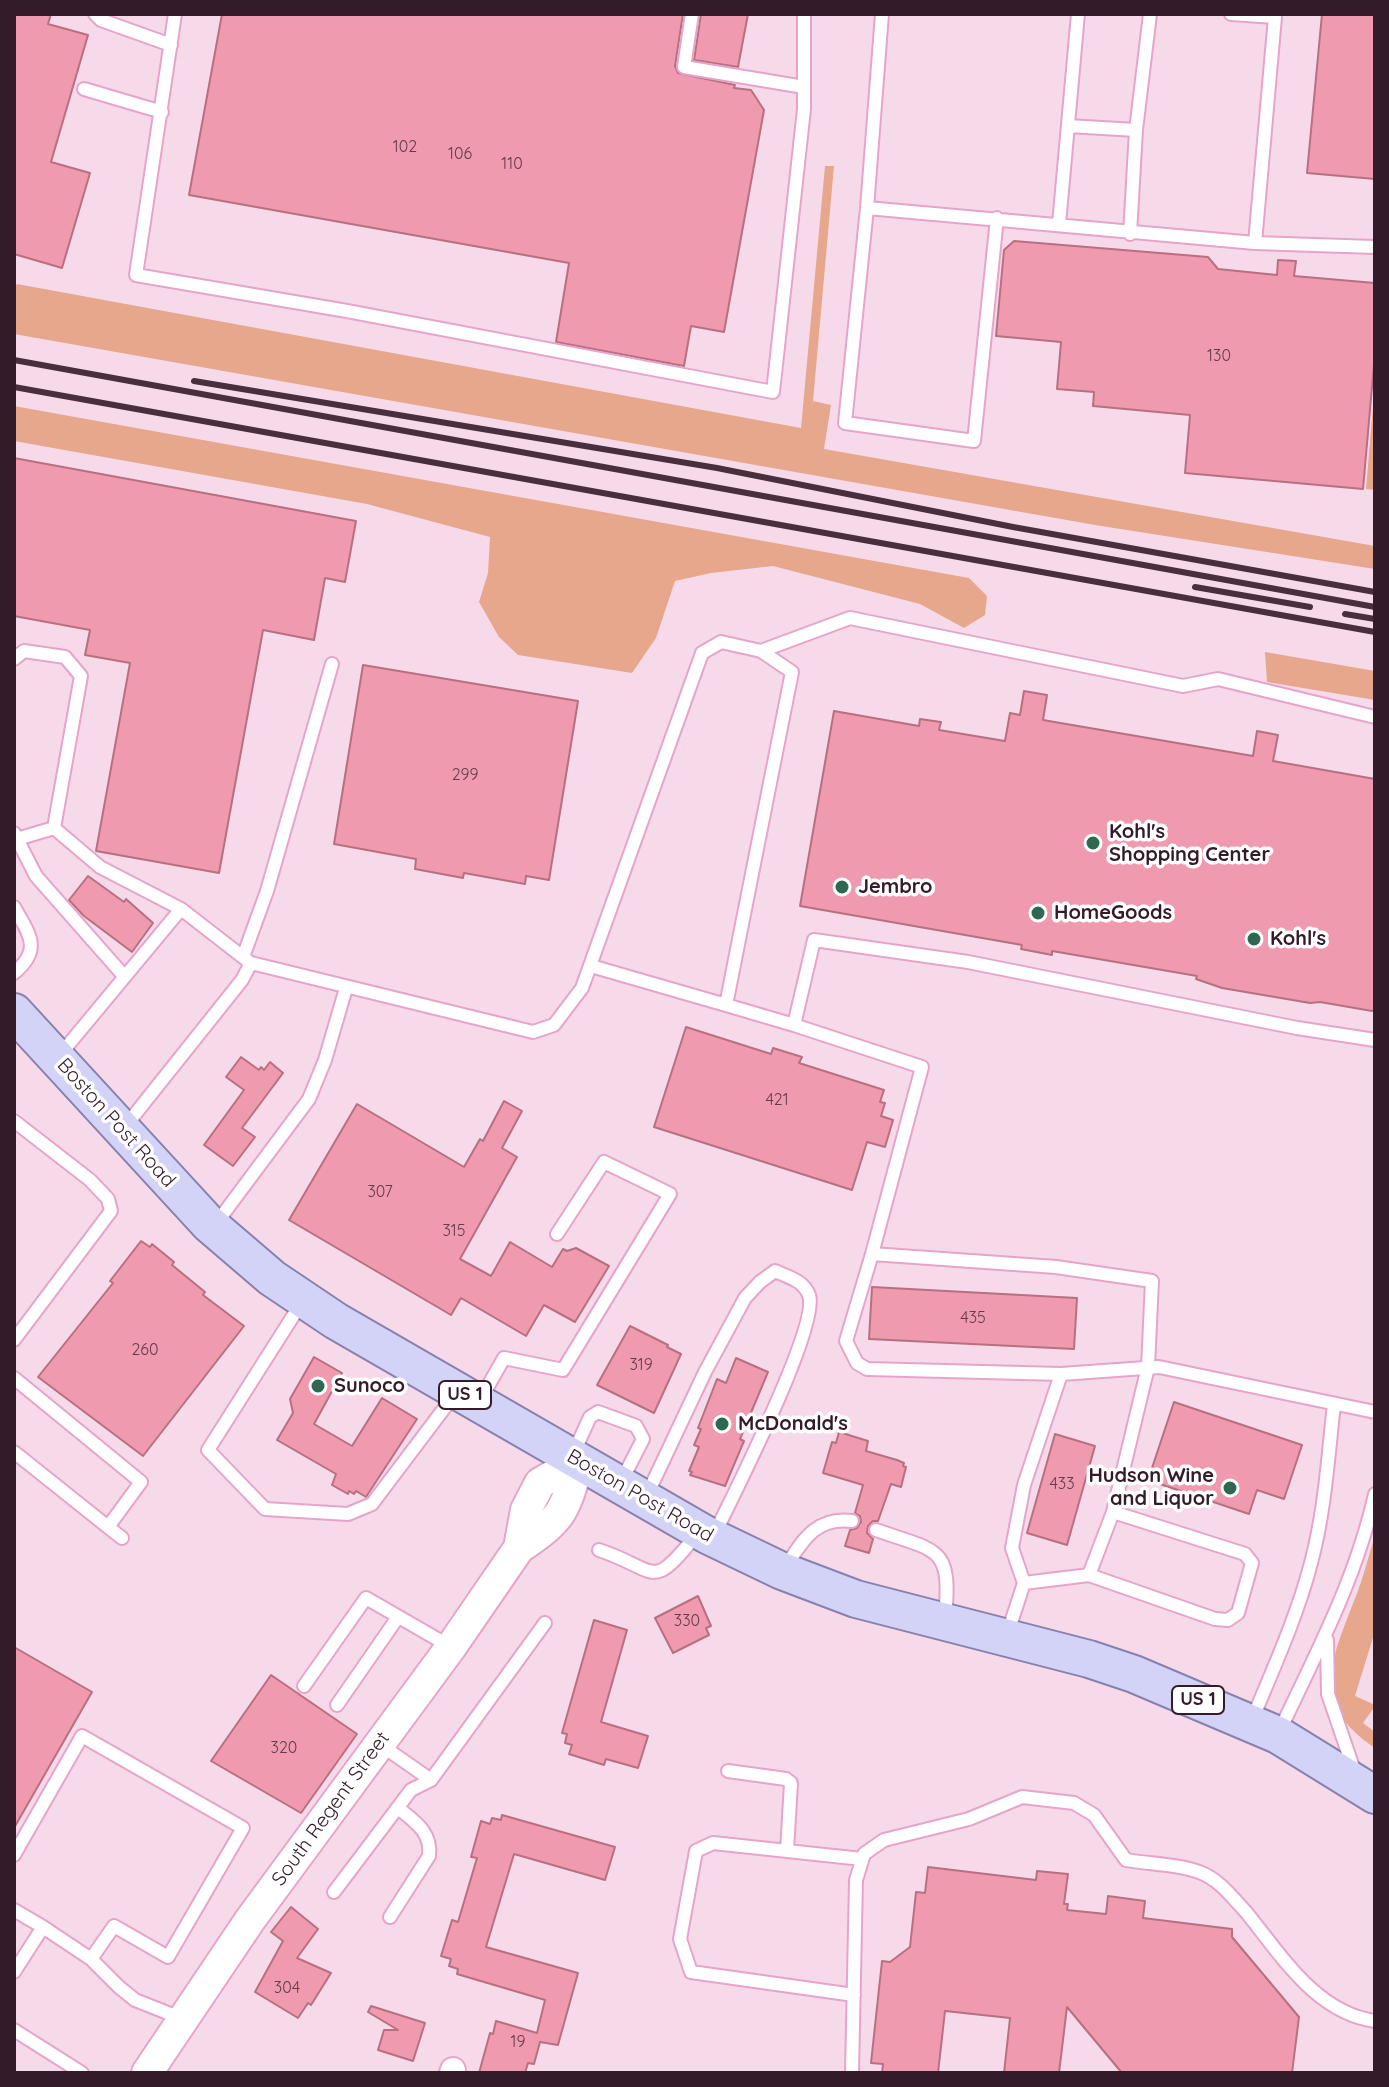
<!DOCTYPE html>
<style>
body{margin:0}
#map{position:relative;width:1389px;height:2087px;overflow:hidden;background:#f7daea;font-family:Quicksand,sans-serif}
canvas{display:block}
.frame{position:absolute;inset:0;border:16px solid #341b2a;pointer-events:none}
</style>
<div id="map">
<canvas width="1389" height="2087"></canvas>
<div class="frame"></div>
</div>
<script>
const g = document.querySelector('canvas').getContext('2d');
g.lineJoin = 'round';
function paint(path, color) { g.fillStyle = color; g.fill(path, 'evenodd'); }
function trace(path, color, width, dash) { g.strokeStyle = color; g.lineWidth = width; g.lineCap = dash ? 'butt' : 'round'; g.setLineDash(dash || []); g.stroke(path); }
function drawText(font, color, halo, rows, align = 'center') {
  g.font = font + ' Quicksand,sans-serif'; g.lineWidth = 7; g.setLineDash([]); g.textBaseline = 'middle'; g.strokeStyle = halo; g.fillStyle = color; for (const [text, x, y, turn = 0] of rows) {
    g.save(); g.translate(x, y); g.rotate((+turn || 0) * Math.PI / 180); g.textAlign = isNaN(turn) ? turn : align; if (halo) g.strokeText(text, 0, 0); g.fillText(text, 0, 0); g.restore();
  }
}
const green = new Path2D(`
 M825,166H834L813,401L831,405L824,449L1375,546V569L1095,525L14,334V289L17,284L801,428Z
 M1375,382V490L1366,489Z
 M14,406L969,578L987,596L985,615L964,628L920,604L773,566L711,573L675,581L656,638L632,673L518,655L499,637L479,602L488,573L490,537L367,504L14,441Z
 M1265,652L1375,671V700L1267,682Z
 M1375,1536V1631L1355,1696L1373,1704V1709L1363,1723L1375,1732V1748C1309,1703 1330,1664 1354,1601C1363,1580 1368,1557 1375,1536Z`);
const building = new Path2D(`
 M14,14H51L48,24L88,35L51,162L90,173L62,268L14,254Z
 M222,14H683L675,66L678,73L735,85L734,88L751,90L764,110L724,332L691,326L684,366L556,342L569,263L189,195Z
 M701,14H748L738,67L694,60Z
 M1322,14H1375V179L1307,173Z
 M1014,241L1208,257L1218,269L1277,275L1278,260L1296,261L1294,276L1375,283V353L1363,489L1185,473L1190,415L1093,406L1094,392L1057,389L1061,342L996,336L1004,250Z
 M14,458L356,521L345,582L325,578L314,640L263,630L219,873L96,851L130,663L85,655L90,630L14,616Z
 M363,665L578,701L549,880L526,876L525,884L464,873L463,878L415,869L416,859L334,844Z
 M1024,691L1047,695L1043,720L1253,756L1257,731L1278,735L1273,761L1375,779V1009L1372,1011L1320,1002L1310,1003L1222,988L1196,979L1197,976L1052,951V955L1021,949L1022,945L800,906L834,711L919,726L920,719L941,722L939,730L1005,741L1010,713L1020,715Z
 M88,876L124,902L126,899L153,923L132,952L84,916L69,900Z
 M686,1027L771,1054L773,1048L802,1057L799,1063L884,1090L880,1102L885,1103L881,1116L893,1120L885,1147L867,1142L852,1190L654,1127Z
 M241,1057L259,1070L261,1067L264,1070L270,1062L283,1073L242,1128L255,1137L233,1166L204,1145L244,1090L226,1077Z
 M504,1101L522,1111L502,1148L517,1157L460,1259L491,1276L510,1242L552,1267L563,1249L567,1251L576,1248L609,1266L575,1322L544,1305L526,1336L461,1298L451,1315L289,1220L357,1104L464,1167L480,1139L483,1141Z
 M141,1241L150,1247L152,1244L174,1262L172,1265L205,1292L203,1295L244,1326L143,1456L38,1377L113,1283L110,1281Z
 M872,1287L1077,1298L1074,1349L869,1339Z
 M630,1326L668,1345L667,1347L681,1354L654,1413L597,1385Z
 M314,1357L342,1373L314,1424L352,1446L382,1398L417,1419L366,1497L356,1491L354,1494L349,1491L348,1494L332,1485L336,1474L277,1440L293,1413L290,1399Z
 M736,1358L768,1372L740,1439L744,1441L725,1486L690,1475L692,1472L689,1471L699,1447L694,1445L701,1429L698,1428L717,1379L726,1383Z
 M1174,1402L1302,1445L1284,1499L1257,1490L1249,1514L1148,1480Z
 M839,1432L868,1441L866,1451L897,1460L904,1463L903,1466L906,1467L901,1487L891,1484L878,1521H873L868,1526L867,1533L873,1539L869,1553L845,1546L850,1530L857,1528L861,1522L860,1516L855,1513L863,1485L823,1473L832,1442L836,1443Z
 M1055,1434L1095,1446L1067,1545L1027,1533Z
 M698,1596L711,1626L706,1628L709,1635L673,1653L655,1618Z
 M594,1620L627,1630L601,1722L648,1736L638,1768L606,1759L604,1765L569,1754L572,1745L565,1743L567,1734L562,1733Z
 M14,1647L92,1692L14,1828Z
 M271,1675L357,1734L301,1813L211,1761Z
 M502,1815L615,1847L605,1880L514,1854L486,1947L578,1973L558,2045L540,2042L534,2064L528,2063L525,2073H479L490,2033L493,2034L496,2021L537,2033L545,2000L457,1974L458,1969L449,1966L451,1959L441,1956L452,1920L458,1922L477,1858L471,1857L481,1821L490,1824L492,1818L501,1820Z
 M928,1867L1036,1880L1037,1871L1068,1874L1064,1904H1068L1067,1910L1106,1914L1108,1896L1145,1901L1143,1918L1232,1929V1937L1299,2017L1292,2073H1122L1067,2007L1059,2073H1004L1010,2018L945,2011L938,2073H882L883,2064L871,2063L882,1961L890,1962L910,1947L916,1892L925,1893Z
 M291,1907L318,1929L297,1958L331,1973L311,2005L308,2003L298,2018L255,1992L283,1941L271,1932Z
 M371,2006L425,2023L413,2061L378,2050L384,2030H398L368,2012Z`);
const service = new Path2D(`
 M95,14L101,20L171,45
 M175,14L136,275L347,311L773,392L804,109V14
 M692,14L684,67L804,87
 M882,14L867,208L845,423L974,441L997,218
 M1231,14L1275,17L1255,243
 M84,89L162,112
 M1068,126L1136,130
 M867,208L1255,243L1375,247
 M1059,224L1078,14
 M1130,234L1136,130L1150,14
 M761,651L850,618L1183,686L1218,679L1375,717
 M14,659L24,651L65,657L81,676L54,828
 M54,828L100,867L181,909L248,961
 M14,833L36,876L124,976
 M17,839L54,828
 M14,907C29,934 43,949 14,973
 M243,957L267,891L332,664
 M591,966L726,1005
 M59,1056L181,909
 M14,1121L90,1180L108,1199L111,1211L14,1340
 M124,1128L242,980L251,963L533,1032L554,1025L582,988L702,653L721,642L761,651L792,672L726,1005L794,1025
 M215,1225L309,1099L325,1060L346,988
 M872,1254L846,1341L857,1363L867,1369L1061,1374L1159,1367L1375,1412
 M302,1302L208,1450L265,1509L348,1514L372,1504L455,1394
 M14,1378L141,1482L108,1527L14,1452
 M480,1400L504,1358L563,1370L670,1194L604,1162L557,1234
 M573,1454L590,1417L598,1412L636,1426L643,1439L621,1482
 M646,1497L705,1372L745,1298L760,1282L775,1271C788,1277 803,1280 809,1295C820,1325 732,1498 714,1535
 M108,1527L122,1538
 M876,1530C938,1552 952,1545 945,1618
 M599,1550C661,1571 649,1593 698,1533
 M784,1569C802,1542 815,1516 852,1521
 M1089,1575L1215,1619L1228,1620L1238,1613L1252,1563L1245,1554L1113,1512
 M1024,1583L1089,1575L1113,1512L1148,1367L1152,1281L1056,1267L872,1254L922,1067L794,1025L814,940L968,962L1297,1028L1375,1040
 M1007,1635L1024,1583L1012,1548L1024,1485L1061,1374
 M1327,1640L1328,1694L1355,1773
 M304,1686L366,1598L451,1647
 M337,1705L398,1617
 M1252,1720C1273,1669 1297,1617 1311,1563C1325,1511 1328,1457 1334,1404
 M1279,1732C1316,1654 1356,1579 1375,1494
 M381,1745L431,1780
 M728,1771L786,1779L791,1783L787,1851
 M14,1855L82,1736L243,1828L168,1957L114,1926L91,1959L43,1927L14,1972
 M334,1892L411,1790L431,1780L545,1623
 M14,1910L43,1927
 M390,1917L429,1856C432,1832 415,1822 398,1808
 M91,1959L119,1987L135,2000L183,2019
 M854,1995L691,1972L680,1939L696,1851L713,1843L862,1859
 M14,2030L82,2073
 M852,2073L856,1880L864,1854L884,1840L969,1819L1022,1797L1074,1803L1094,1815L1126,1860C1148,1864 1179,1864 1199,1872C1219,1879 1232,1897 1246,1912C1281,1955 1316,2013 1375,2021`);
const minor = new Path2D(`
 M452,2073L453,2070`);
const tertiary = new Path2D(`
 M579,1461C564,1512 564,1518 519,1548L526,1510L540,1483Z
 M147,2073L250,1920L451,1647L519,1548`);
const primary = new Path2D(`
 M14,1012L209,1224L272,1278L336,1321L707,1535L782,1571L856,1599L1089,1659L1134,1674L1278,1735L1375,1795`);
const rail = new Path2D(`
 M14,360L1375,607
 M194,381L717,468L1013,527L1375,592
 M14,387L1375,632
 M1195,587L1310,607
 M1345,614L1375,619`);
const markers = [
 [1093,843,8,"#2f6851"],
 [842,887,8,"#2f6851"],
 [1038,913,8,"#2f6851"],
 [1254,939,8,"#2f6851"],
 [318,1386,8,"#2f6851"],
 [722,1424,8,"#2f6851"],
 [1230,1488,8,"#2f6851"]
];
const numberNames = [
 ["102",405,147],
 ["106",460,154],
 ["110",512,164],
 ["130",1219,356],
 ["299",465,775],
 ["421",777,1100],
 ["307",380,1192],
 ["315",454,1231],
 ["435",973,1318],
 ["260",145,1350],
 ["319",641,1365],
 ["433",1062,1484],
 ["330",687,1621],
 ["320",284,1748],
 ["304",287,1988],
 ["19",518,2042]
];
const shields = [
 [465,1395,52],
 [1198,1700,52]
];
const shieldNames = [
 ["US 1",465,1395],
 ["US 1",1198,1700]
];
const poiNames = [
 ["Kohl's",1109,832],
 ["Shopping Center",1109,855],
 ["Jembro",858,887],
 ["HomeGoods",1054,913],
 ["Kohl's",1270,939],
 ["Sunoco",334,1386],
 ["McDonald's",738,1424],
 ["Hudson Wine",1214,1476,"right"],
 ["and Liquor",1214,1499,"right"]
];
const streetNames = [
 ["Boston Post Road",116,1123,48],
 ["Boston Post Road",640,1496,30],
 ["South Regent Street",331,1809,-54]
];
paint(green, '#e6a78c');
paint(building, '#ef9aae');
trace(building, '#b87081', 2);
trace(service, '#e7a4ca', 16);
trace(minor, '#e7a4ca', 28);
trace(tertiary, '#e7a4ca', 34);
trace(primary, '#8880ad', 40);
trace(service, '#fff', 12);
trace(minor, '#fff', 24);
trace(tertiary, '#fff', 30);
trace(primary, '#d3d3f8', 36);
trace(rail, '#492f3e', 6);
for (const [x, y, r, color] of markers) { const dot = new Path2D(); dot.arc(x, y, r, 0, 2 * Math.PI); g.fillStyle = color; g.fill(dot); trace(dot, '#fff', 3); }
drawText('16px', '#633b4b', null, numberNames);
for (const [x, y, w] of shields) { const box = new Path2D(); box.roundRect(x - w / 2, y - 14, w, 28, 6); g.fillStyle = '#fff'; g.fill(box); trace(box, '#341b2a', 2); }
drawText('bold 18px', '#341b2a', null, shieldNames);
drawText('bold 20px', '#341b2a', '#fff', poiNames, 'left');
drawText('20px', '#341b2a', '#fff', streetNames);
</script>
